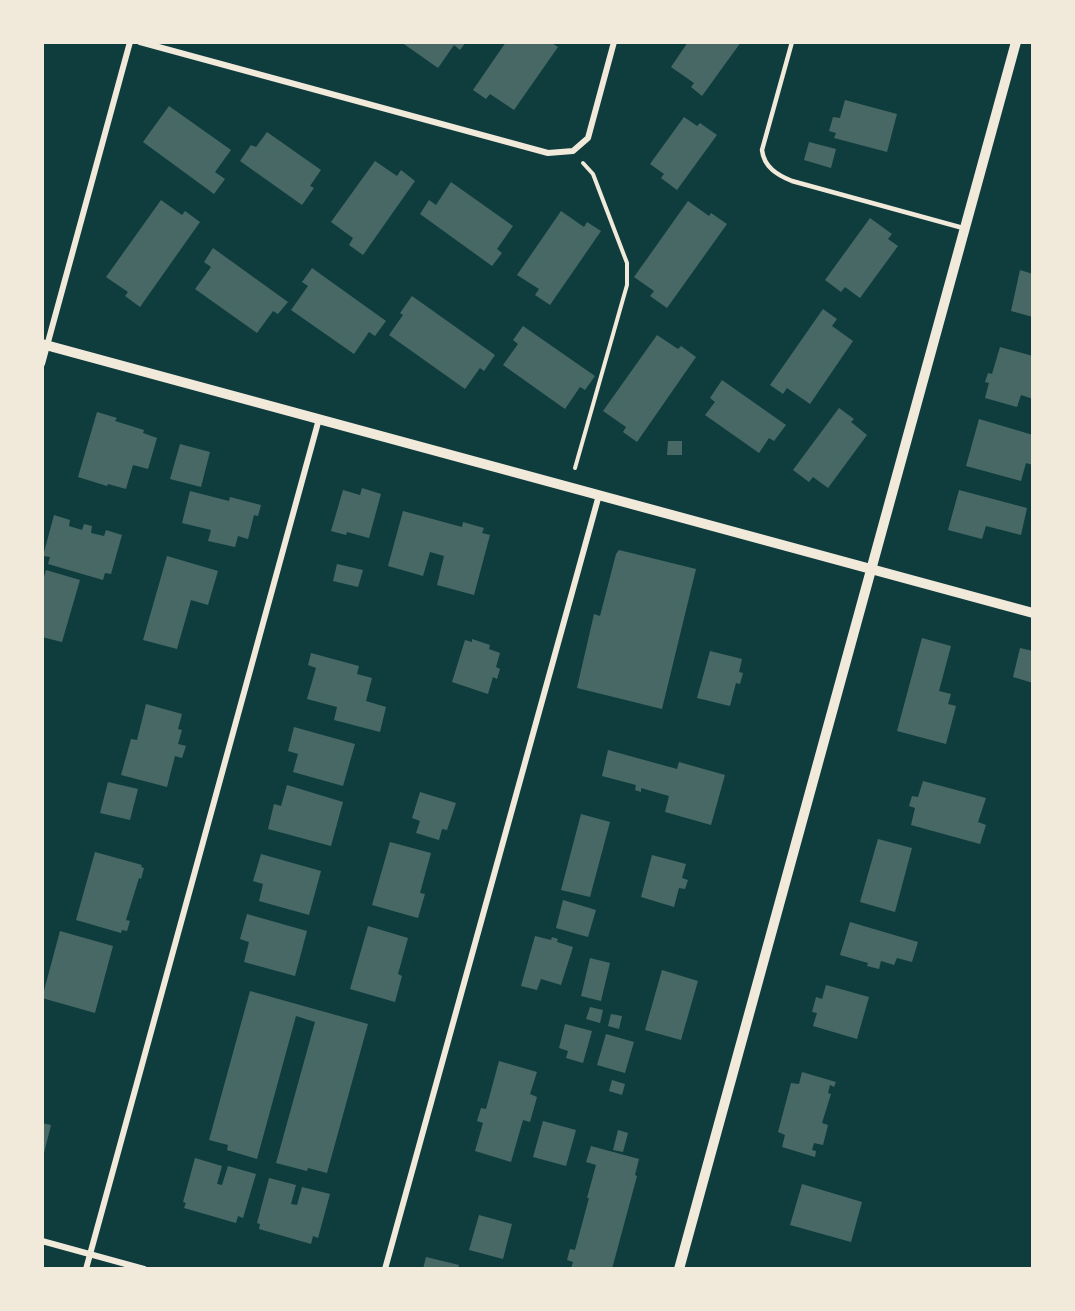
<!DOCTYPE html>
<style>
body{margin:0}
#map{position:relative;width:1075px;height:1311px;overflow:hidden;background:#0f3d3e;font-family:Ubuntu,sans-serif}
canvas{display:block}
.frame{position:absolute;inset:0;border:44px solid #f1e9da;pointer-events:none}
</style>
<div id="map">
<canvas width="1075" height="1311"></canvas>
<div class="frame"></div>
</div>
<script>
const g = document.querySelector('canvas').getContext('2d');
g.lineJoin = 'round';
function paint(path, color) { g.fillStyle = color; g.fill(path, 'evenodd'); }
function trace(path, color, width, dash) { g.strokeStyle = color; g.lineWidth = width; g.lineCap = dash ? 'butt' : 'round'; g.setLineDash(dash || []); g.stroke(path); }
const building = new Path2D(`
 M401,42H466L460,50L454,45L438,68Z
 M506,42H550L558,47L514,110L490,94L486,99L473,90Z
 M688,42H741L702,96L691,87L694,83L671,67Z
 M845,100L897,114L887,152L834,138L836,133L829,131L833,117L840,118Z
 M169,106L231,150L215,172L225,179L214,194L143,142Z
 M684,117L697,126L700,123L717,135L677,190L661,178L664,174L650,164Z
 M267,132L321,170L310,186L314,188L302,205L240,161L251,145L256,147Z
 M809,142L836,149L831,168L804,160Z
 M375,161L397,176L401,170L415,181L363,255L349,245L353,238L331,222Z
 M451,182L513,226L497,249L502,253L492,266L420,214L429,200L436,205Z
 M161,200L182,215L185,211L200,222L140,307L125,296L128,292L106,277Z
 M688,201L709,216L711,213L727,224L667,308L650,296L654,291L634,277Z
 M561,211L584,227L587,222L601,231L550,305L535,295L539,289L517,275Z
 M870,218L892,234L888,239L898,246L860,298L845,287L841,292L825,280Z
 M213,248L288,302L278,314L273,311L257,333L195,289L211,267L204,262Z
 M312,268L386,321L375,336L369,332L354,354L291,310L308,286L302,282Z
 M1020,270L1033,274V317L1011,311Z
 M412,296L495,355L484,371L480,368L465,389L389,335L403,315L400,313Z
 M823,309L837,319L832,326L853,341L810,404L787,388L783,394L770,385Z
 M523,326L595,376L585,390L580,387L565,409L503,365L518,344L513,340Z
 M657,335L678,349L681,346L696,357L637,442L623,432L626,427L603,411Z
 M1000,347L1033,356V399L1021,395L1017,407L985,398L989,383L985,382L988,373L992,374Z
 M722,380L786,425L774,441L769,438L759,453L705,415L715,402L710,398Z
 M839,408L854,419L851,422L867,435L828,488L813,477L809,482L793,470Z
 M97,412L117,418L115,421L144,430L143,433L157,438L148,469L133,465L126,489L108,484L107,486L78,477Z
 M979,419L1033,435V465L1026,463L1021,481L966,466Z
 M668,441H682V455H667Z
 M180,444L210,452L201,487L170,479Z
 M362,488L381,494L369,538L347,532L346,535L331,531L343,490L360,495Z
 M959,490L1027,508L1021,535L986,526L982,539L948,530Z
 M190,491L229,501L230,497L261,505L258,516L254,515L248,539L238,536L235,547L208,541L211,530L182,523Z
 M403,511L462,527L463,522L484,528L482,533L490,535L474,595L437,585L444,556L430,552L423,576L388,566Z
 M54,515L70,520L69,526L82,530L84,524L92,526L91,533L104,536L106,530L122,535L111,574L105,573L103,580L48,564L50,557L43,556Z
 M619,550L696,569L662,709L577,688L594,614L600,616L616,554Z
 M167,556L218,571L208,605L191,600L177,649L143,640Z
 M337,564L363,570L358,587L333,581Z
 M46,570L80,580L62,642L42,637V583Z
 M922,638L951,646L939,691L951,694L948,704L956,706L946,744L897,731Z
 M472,639L490,645L489,649L500,653L496,667L500,669L497,679L493,677L488,694L452,682L465,640L472,642Z
 M1020,648L1033,651V683L1013,677Z
 M710,651L742,659L739,672L743,673L740,684L736,683L730,706L697,698Z
 M311,653L359,666L357,674L372,678L366,701L386,707L380,732L334,720L337,707L307,699L316,668L308,665Z
 M146,704L182,714L178,729L182,730L178,744L186,746L182,758L175,756L167,787L121,775L131,739L137,740Z
 M294,727L355,744L343,786L293,772L298,754L288,751Z
 M608,750L677,769L679,762L725,775L711,825L665,812L669,796L641,788V792L635,790L636,785L602,776Z
 M923,781L986,798L978,822L986,825L980,844L911,825L915,808L909,806L912,796L918,797Z
 M108,782L138,789L130,820L100,813Z
 M287,785L343,802L331,846L268,829L274,804L281,806Z
 M420,792L456,803L447,830L442,829L439,840L416,833L420,821L412,818Z
 M581,814L610,822L590,897L561,890Z
 M878,839L912,848L895,912L860,902Z
 M390,842L431,853L420,893L425,894L418,918L372,905Z
 M95,852L142,865L141,867L144,868L141,879L139,878L126,920L130,921L127,931L122,930L121,933L76,920Z
 M261,854L321,871L309,915L259,901L263,884L253,881Z
 M652,855L686,864L682,878L688,880L685,889L679,888L674,907L641,897Z
 M563,900L596,910L588,937L556,928Z
 M247,914L307,931L295,976L244,962L249,942L240,939Z
 M850,922L918,942L912,962L897,958L894,965L881,961L879,969L867,966L868,963L840,955Z
 M368,926L408,938L398,974L402,976L395,1002L350,989Z
 M60,931L113,946L95,1013L42,998Z
 M535,936L551,940L552,937L558,939L557,942L573,947L561,985L541,979L537,990L521,986Z
 M590,958L610,963L601,1001L581,996Z
 M662,970L698,981L681,1040L645,1030Z
 M826,985L869,997L857,1039L813,1026L817,1013L812,1012L816,997L822,999Z
 M250,991L368,1024L327,1173L308,1168L307,1171L276,1163L315,1022L296,1016L257,1159L227,1150L228,1145L209,1140Z
 M590,1007L603,1010L600,1023L586,1019Z
 M611,1014L622,1016L619,1029L608,1026Z
 M565,1024L592,1031L583,1063L566,1058L568,1051L559,1048Z
 M606,1034L634,1042L625,1073L597,1065Z
 M499,1061L537,1072L530,1094L537,1097L530,1122L523,1120L511,1162L475,1151L483,1123L477,1121L481,1108L486,1109Z
 M802,1072L836,1082L834,1087L830,1085L828,1093L831,1094L822,1123L828,1125L823,1145L814,1143L812,1150L816,1151L815,1157L782,1147L785,1135L778,1132L791,1083L799,1084Z
 M612,1080L625,1084L622,1095L609,1091Z
 M543,1121L576,1130L566,1166L533,1157Z
 M42,1123L51,1125L43,1157H42Z
 M618,1130L628,1133L623,1152L613,1150Z
 M591,1146L639,1159L635,1175L637,1176L612,1269H571L573,1262L567,1260L570,1249L575,1250L589,1198H587L596,1165L586,1162Z
 M195,1158L222,1166L217,1184L222,1185L228,1166L256,1174L243,1218L238,1216L236,1223L184,1208L186,1203L183,1202Z
 M269,1178L296,1185L291,1204L297,1205L302,1187L330,1194L318,1238L313,1236L311,1244L259,1229L260,1224L257,1223Z
 M802,1184L862,1202L851,1242L790,1225Z
 M479,1215L512,1224L503,1259L469,1250Z
 M426,1257L459,1265L458,1269H423Z`);
const path = new Path2D(`
 M575,468L627,285V263L593,174L583,163`);
const service = new Path2D(`
 M792,42L762,150C764,167 777,175 792,181L963,228`);
const minor = new Path2D(`
 M140,42L548,153L573,151L588,138L614,42
 M42,364L130,42
 M42,1241L144,1269
 M86,1269L319,419
 M385,1269L599,495`);
const tertiary = new Path2D(`
 M42,344L1033,613
 M679,1269L1016,42`);
paint(building, '#486865');
trace(path, '#f1e9da', 4);
trace(service, '#f1e9da', 4.5);
trace(minor, '#f1e9da', 6);
trace(tertiary, '#f1e9da', 10);
</script>
